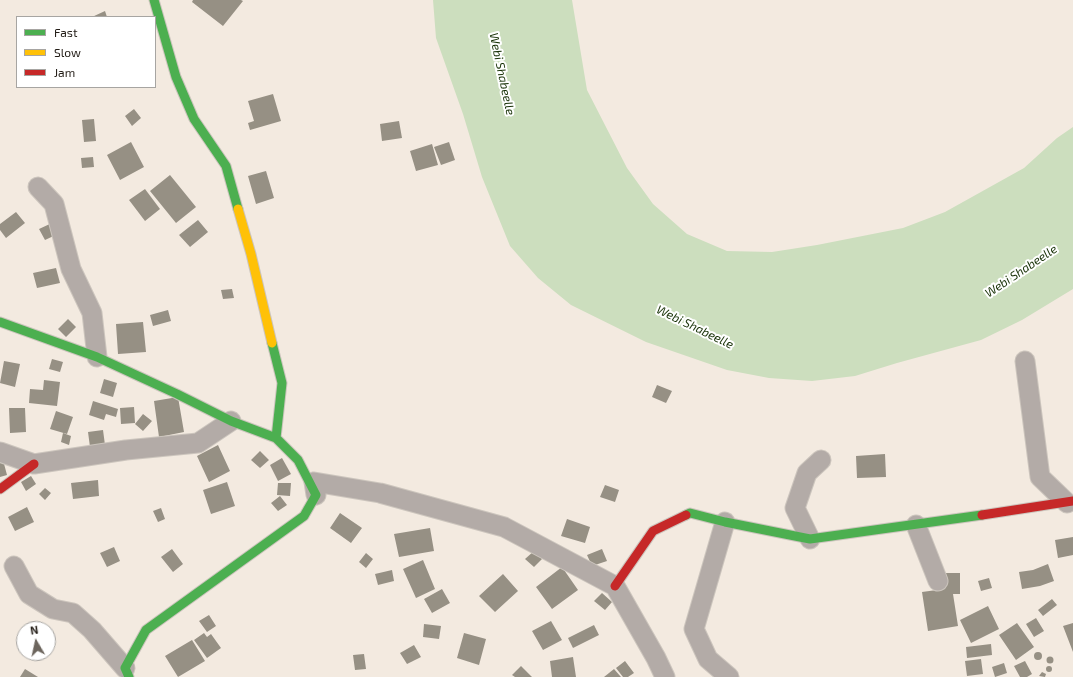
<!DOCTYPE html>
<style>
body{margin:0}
#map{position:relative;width:1073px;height:677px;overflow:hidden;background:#f3eae0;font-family:"Exo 2",sans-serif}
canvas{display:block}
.legend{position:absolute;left:16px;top:16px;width:140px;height:72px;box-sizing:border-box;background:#fff;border:1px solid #a7a5a2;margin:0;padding:5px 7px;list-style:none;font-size:12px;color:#231d17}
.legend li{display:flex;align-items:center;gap:8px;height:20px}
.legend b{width:20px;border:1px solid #a7a5a2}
.north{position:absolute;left:16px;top:621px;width:40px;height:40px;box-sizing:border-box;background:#fff;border:1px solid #a7a5a2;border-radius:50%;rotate:351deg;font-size:11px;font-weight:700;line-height:16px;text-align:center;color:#231d17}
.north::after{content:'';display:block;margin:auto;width:14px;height:18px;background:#6c655d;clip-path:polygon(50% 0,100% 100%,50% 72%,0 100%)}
</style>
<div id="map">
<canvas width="1073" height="677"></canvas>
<ul class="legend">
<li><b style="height:5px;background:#4caf50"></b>Fast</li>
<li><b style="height:5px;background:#ffc107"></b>Slow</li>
<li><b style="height:5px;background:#c62828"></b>Jam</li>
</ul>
<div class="north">N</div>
</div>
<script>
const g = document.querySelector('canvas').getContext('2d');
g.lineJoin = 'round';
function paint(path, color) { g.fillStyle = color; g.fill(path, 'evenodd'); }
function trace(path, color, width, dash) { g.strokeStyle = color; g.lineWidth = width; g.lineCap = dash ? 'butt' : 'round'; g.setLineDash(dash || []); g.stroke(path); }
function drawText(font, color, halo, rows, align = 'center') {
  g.font = font + ' "Exo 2",sans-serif'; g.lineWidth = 4; g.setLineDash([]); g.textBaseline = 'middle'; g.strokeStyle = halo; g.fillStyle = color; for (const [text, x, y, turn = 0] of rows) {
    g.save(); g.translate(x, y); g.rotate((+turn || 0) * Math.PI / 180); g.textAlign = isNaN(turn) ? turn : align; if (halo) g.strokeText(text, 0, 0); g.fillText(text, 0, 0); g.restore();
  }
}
const water = new Path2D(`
 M433,0H572L587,90L627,168L653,204L687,234L727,251L772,252L817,245L903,228L945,212L1024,168L1057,138L1073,127V289L1022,320L981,340L897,363L855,376L812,381L769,378L727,370L646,342L571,305L538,278L510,246L482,177L463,114L436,38Z`);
const building = new Path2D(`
 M193,0H241L243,1L223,26L192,2Z
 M105,11L107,17H92Z
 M273,94L281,121L250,130L248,123L254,121L248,101Z
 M134,109L141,118L132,126L125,116Z
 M94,119L96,141L84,142L82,120Z
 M399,121L402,138L382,141L380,124Z
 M131,142L144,167L120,180L107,155Z
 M449,142L455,160L441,165L434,147Z
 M432,144L438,165L416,171L410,151Z
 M93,157L94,167L82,168L81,158Z
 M266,171L274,198L256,204L248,176Z
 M170,175L196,207L176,223L150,191Z
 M145,189L160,209L145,221L129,200Z
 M16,212L25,223L6,238L0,230V224Z
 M198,220L208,232L190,247L179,235Z
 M54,222L60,233L45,240L39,229Z
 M56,268L60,283L37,288L33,273Z
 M232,289L234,298L223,299L221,290Z
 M168,310L171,321L153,326L150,315Z
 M68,319L76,327L66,337L58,329Z
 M143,322L146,352L118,354L116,324Z
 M52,359L63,362L60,372L49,369Z
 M4,361L20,364L15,387L0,383Z
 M104,379L117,383L113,397L100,393Z
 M44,380L60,382L57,406L29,403L30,389L43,390Z
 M657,385L672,391L666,403L652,397Z
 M178,397L184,432L159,437L154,401Z
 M93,401L118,409L116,417L106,414L104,420L89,415Z
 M134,407L135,423L121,424L120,408Z
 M9,408H25L26,432L10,433Z
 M56,411L73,417L67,434L50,429Z
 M143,414L152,421L143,431L135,424Z
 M103,430L105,445L90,447L88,432Z
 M63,433L71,436L69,445L61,442Z
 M218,445L230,471L209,482L197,456Z
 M260,451L269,460L260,468L251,460Z
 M885,454L886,477L857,478L856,456Z
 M282,458L291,474L278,481L270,465Z
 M3,460L7,475L0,477V461Z
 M31,476L36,484L26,491L21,482Z
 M98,480L99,496L73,499L71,483Z
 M227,482L235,506L211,514L203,490Z
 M278,483H291L290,496L277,495Z
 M605,485L619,490L615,502L600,497Z
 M45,488L51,493L45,500L39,494Z
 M280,496L287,505L278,511L271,503Z
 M27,507L34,522L15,531L8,517Z
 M161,508L165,519L158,522L153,511Z
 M340,513L362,528L351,543L330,528Z
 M567,519L590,527L585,543L561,536Z
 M430,528L434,551L399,557L394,534Z
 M1073,537V555L1058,558L1055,540Z
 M114,547L120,561L107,567L100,553Z
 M172,549L183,564L173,572L161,557Z
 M602,549L607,561L592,566L587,555Z
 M534,551L542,559L534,567L525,559Z
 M366,553L373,559L366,568L359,562Z
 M423,560L435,589L416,598L403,569Z
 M1048,564L1054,581L1040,586L1022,589L1019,572L1033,570Z
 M562,567L578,590L552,609L536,587Z
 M392,570L394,581L378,585L375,574Z
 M943,573H960V594H953L958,626L928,631L922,592L944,589Z
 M503,574L518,591L495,612L479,596Z
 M989,578L992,588L981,591L978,581Z
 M442,589L450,603L432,613L424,599Z
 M602,593L612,602L605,610L594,601Z
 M1052,599L1057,605L1043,616L1038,610Z
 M988,606L999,629L971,643L960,620Z
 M209,615L216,626L207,632L199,621Z
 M1036,618L1044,631L1034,637L1026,624Z
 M551,621L562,640L543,650L532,631Z
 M1017,623L1034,647L1016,660L999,635Z
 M1073,623V652L1063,626Z
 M424,624L441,626L439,639L423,637Z
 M594,625L599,635L573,648L568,638Z
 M204,633L207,637L211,634L221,648L207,658L194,640Z
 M464,633L486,639L479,665L457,658Z
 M192,640L205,661L178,677L165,656Z
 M991,644L992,655L967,658L966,647Z
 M414,645L421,657L407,664L400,653Z
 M1034 656a4 4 0 1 1 8 0a4 4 0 1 1-8 0Z
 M364,654L366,669L355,670L353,655Z
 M1046.5 660a3.5 3.5 0 1 1 7 0a3.5 3.5 0 1 1-7 0Z
 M573,657L576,677H552L550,661Z
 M981,659L983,674L967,676L965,661Z
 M625,661L634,673L628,677H623L616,668Z
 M1025,661L1032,674L1027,677H1020L1014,666Z
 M1004,663L1007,673L995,677L992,667Z
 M1046 669a3 3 0 1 1 6 0a3 3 0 1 1-6 0Z
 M521,666L532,677H515L512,675Z
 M25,669L38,677H20Z
 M614,669L621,677H604Z
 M1042,672L1046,674L1045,677L1039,676Z`);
const street = new Path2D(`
 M38,187L54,204L71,269L92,313L97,357
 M1025,361L1040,477L1067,503
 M0,452L34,464L126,450L198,443L231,421
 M316,495L314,482L380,493L504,527L615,586L656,658L665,677
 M725,522L694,629L708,659L729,677
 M916,525L938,581
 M810,539L795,508L807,473L821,460
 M14,566L29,594L53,609L73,613L92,630L125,668`);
const fast = new Path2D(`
 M154,0L176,77L194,119L226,166L238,209
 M0,322L97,357L177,394L231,421L276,438
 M686,515L690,513L725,522L810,539L982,515
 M129,677L125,668L146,630L304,516L316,495L298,460L276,438L282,383L272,343`);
const slow = new Path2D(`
 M238,209L251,254L272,343`);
const jam = new Path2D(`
 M0,489L34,464
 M982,515L1073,501
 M615,586L653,531L686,515`);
const waterNames = [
 ["Webi Shabeelle",502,74,78],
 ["Webi Shabeelle",1021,271,-34],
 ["Webi Shabeelle",695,327,26]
];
paint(water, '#ccdebe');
paint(building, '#969084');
trace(street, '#ccc5bd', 21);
trace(fast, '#ccc5bd', 11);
trace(slow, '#ccc5bd', 11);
trace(jam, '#ccc5bd', 11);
trace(street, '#b3aba7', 19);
trace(fast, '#4caf50', 9);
trace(slow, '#ffc107', 9);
trace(jam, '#c62828', 9);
drawText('italic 12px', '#173106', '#fff', waterNames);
</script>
